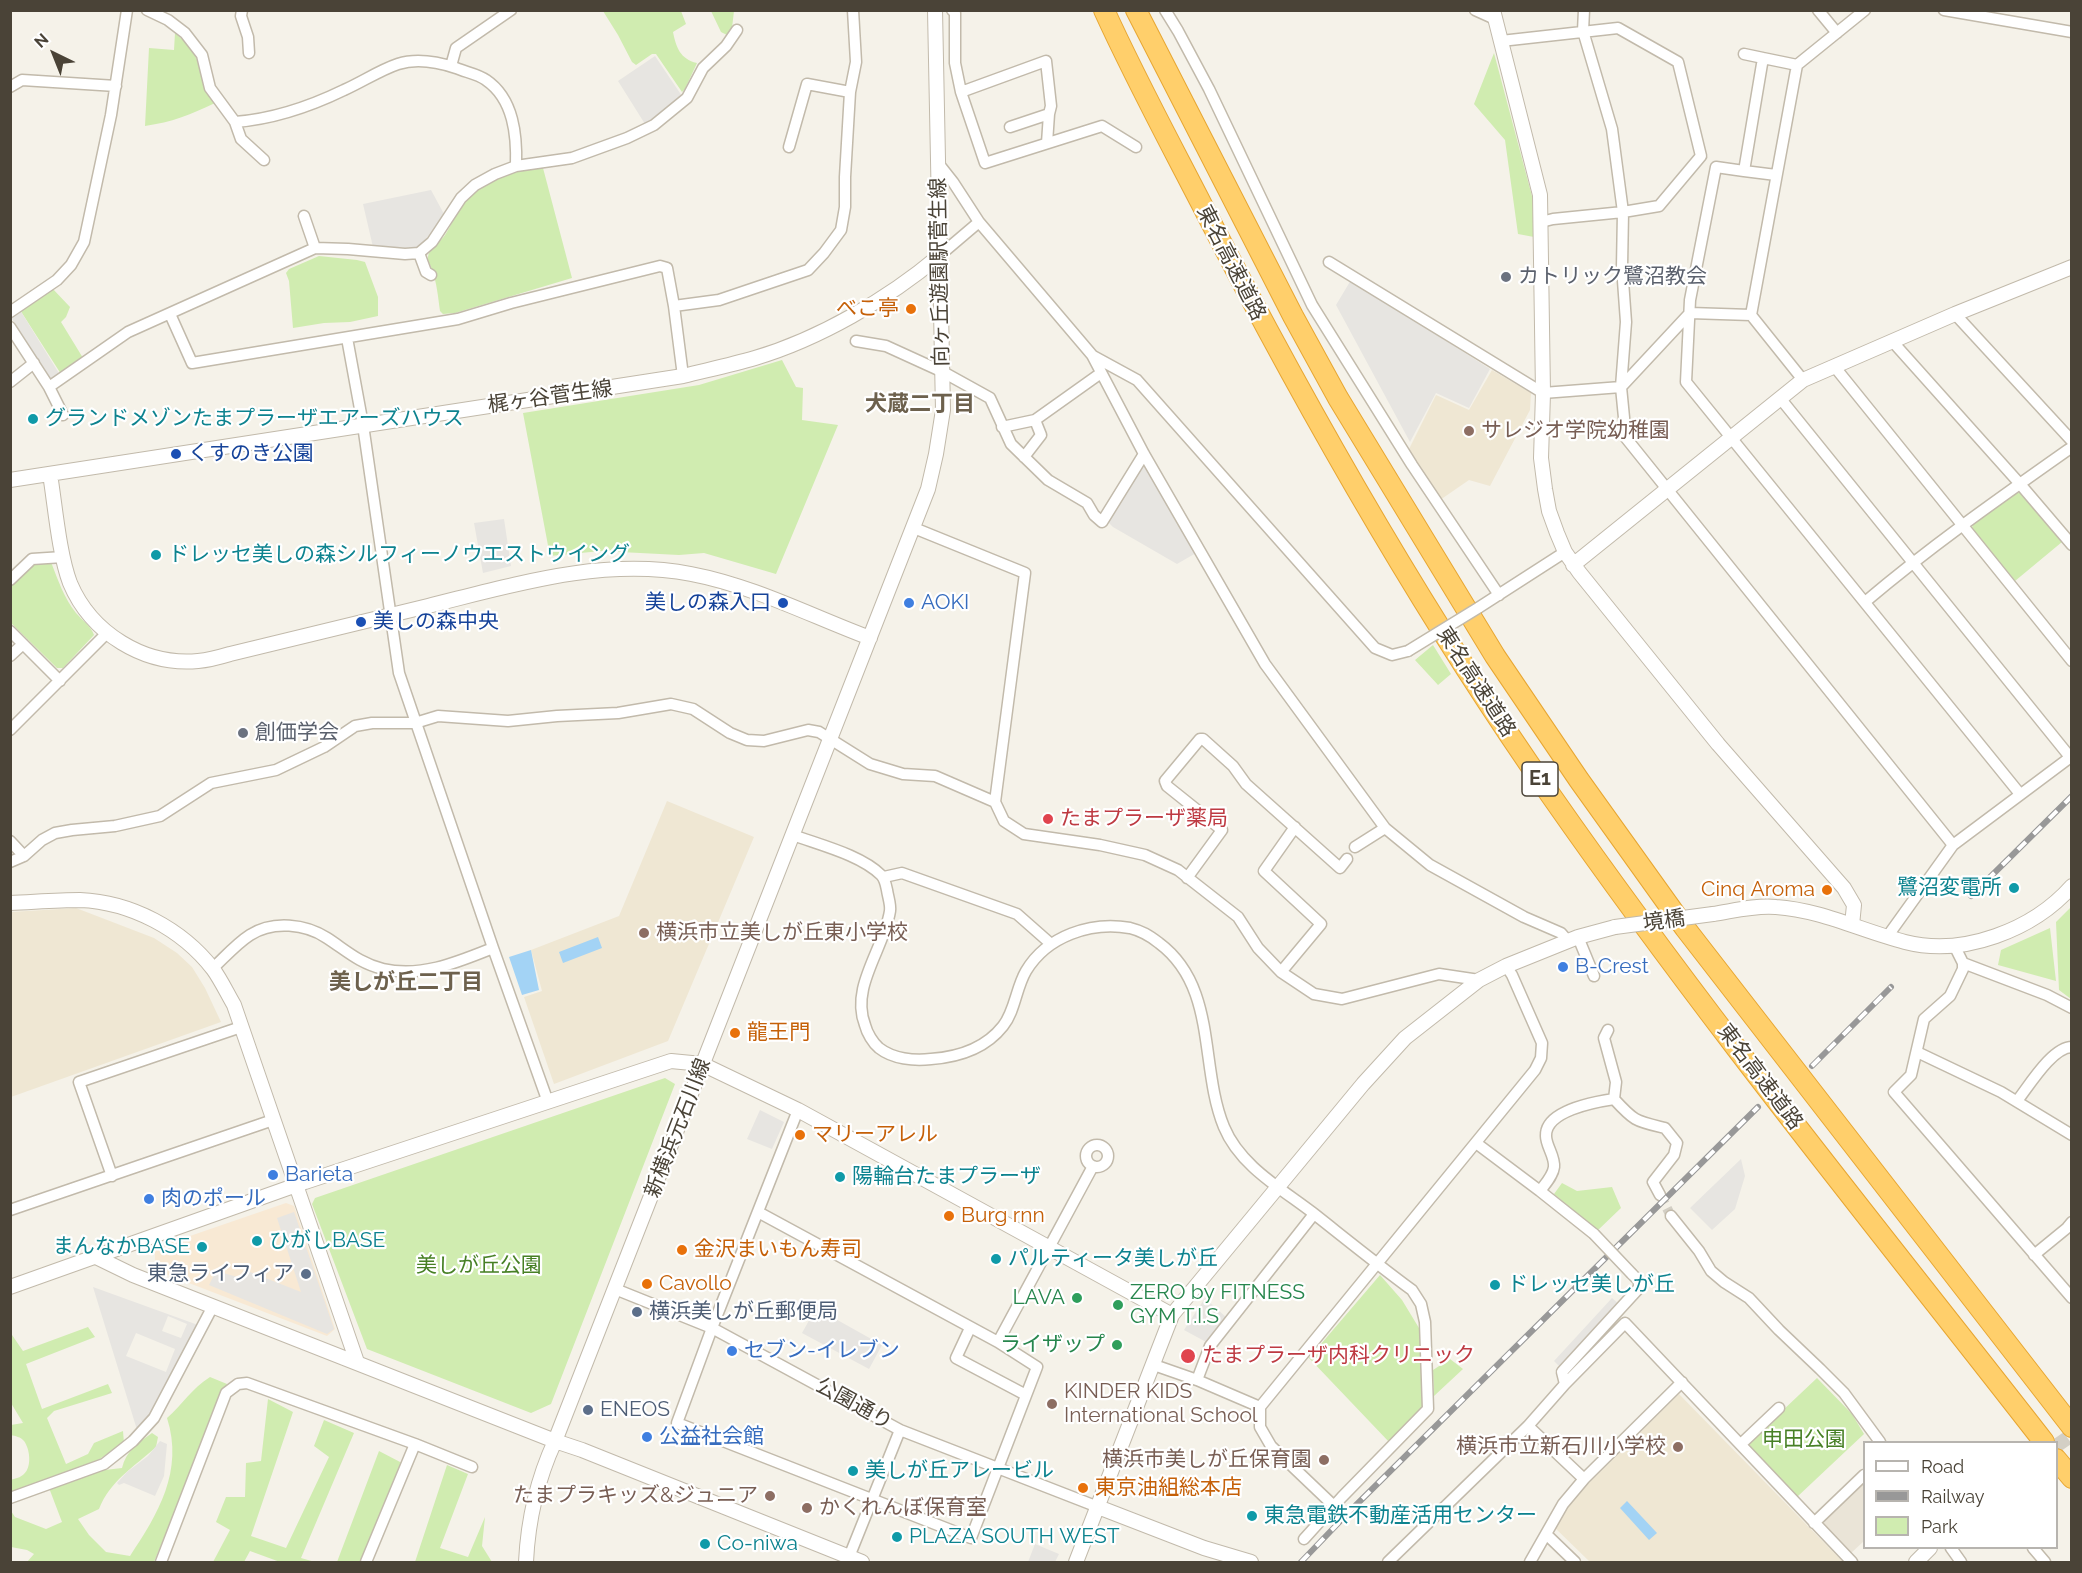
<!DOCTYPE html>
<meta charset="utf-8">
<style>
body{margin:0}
#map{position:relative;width:2082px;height:1573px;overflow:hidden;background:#f5f2e9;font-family:Raleway,sans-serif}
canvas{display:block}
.frame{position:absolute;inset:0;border:12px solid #4a4337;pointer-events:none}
.legend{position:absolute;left:1863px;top:1441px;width:195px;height:108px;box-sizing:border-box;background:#fff;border:2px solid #b7b4af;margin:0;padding:8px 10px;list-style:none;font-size:18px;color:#4a4337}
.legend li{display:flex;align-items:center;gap:12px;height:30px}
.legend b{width:30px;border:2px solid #b7b4af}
.north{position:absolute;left:24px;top:24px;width:60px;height:60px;-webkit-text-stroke:4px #fff;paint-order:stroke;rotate:317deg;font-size:16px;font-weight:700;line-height:24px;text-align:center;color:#4a4337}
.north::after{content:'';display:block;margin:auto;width:21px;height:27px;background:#4a4337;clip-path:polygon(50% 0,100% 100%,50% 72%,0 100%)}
</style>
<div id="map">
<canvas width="2082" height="1573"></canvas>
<div class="frame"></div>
<ul class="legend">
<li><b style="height:8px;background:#fff"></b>Road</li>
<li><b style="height:8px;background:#989898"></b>Railway</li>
<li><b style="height:16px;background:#d0ecb0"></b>Park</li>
</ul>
<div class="north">N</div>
</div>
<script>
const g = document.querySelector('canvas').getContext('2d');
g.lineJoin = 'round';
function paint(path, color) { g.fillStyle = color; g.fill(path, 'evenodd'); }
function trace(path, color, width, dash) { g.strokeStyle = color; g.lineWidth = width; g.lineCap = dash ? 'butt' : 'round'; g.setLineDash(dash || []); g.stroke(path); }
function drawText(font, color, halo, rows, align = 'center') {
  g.font = font + ' Raleway,"Noto Sans JP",sans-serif'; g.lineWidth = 4.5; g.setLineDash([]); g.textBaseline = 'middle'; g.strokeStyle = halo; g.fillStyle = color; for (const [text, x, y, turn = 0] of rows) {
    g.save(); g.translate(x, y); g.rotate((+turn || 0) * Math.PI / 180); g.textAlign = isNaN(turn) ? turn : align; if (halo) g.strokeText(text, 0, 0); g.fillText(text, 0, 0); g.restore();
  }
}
const residential = new Path2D(`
 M1864,1481V1541L1850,1554L1822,1522Z`);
const commercial = new Path2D(`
 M286,1203L294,1206L335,1329L327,1336L155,1270V1248Z`);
const education = new Path2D(`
 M1492,370L1531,393L1530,410L1490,486L1469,480L1440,500L1408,451L1436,395L1469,410Z
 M667,801L754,837L668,1041L554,1084L524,997L542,991L531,950L619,916Z
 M76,908L154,938L177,953L192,967L205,988L221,1022L11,1097V912Z
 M1679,1394L1843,1562H1590L1553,1526L1572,1500Z`);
const green = new Path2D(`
 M603,11H681L686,24L673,32C676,47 680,59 697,63L685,89L682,92L656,54H652L636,65L632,62L618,35Z
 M711,11H734L732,28L727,35L721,32Z
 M175,33L191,47L197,60L205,91L215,103C190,115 172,122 145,126L149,48L174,50Z
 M1494,53L1533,200L1534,237L1518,234L1505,140L1474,104Z
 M543,168L572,278L455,313L443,314L440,311C438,297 437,283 432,270C431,266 427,260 428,257C428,250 441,241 445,235C451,226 455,215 461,207C480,181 512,170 543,168Z
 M319,256L357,260L365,262L378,297V316L350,322L324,323L293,328L289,281L286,273L289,269Z
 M52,288L70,307L66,317L61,322L83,358L61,374L20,310Z
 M782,360L796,387L803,388L802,420L838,425L776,574L704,553L679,555L601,551L550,556L523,413L699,385Z
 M2012,493H2020L2062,542L2015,581L1972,529L1973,522Z
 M51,562C58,580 64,598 76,613C82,620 91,626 94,635L63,668H57L11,623L10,587L32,565Z
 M1433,645L1451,674L1438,685L1415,660Z
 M2071,907V999L2059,990L2056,922Z
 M2050,928L2056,981L1998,965L2001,950Z
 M665,1078L675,1084L551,1404L531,1413L367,1349L312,1204L315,1198Z
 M1562,1183L1577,1191L1612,1187L1621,1208L1596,1232L1580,1216L1554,1194Z
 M1380,1275L1402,1300L1419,1328L1424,1399L1421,1409L1390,1443L1309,1358Z
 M88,1327L95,1337L26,1364L42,1409L108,1384L112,1393L54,1411L47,1418L66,1464L88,1454L94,1443L123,1431L124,1443L101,1458L96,1471L122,1468C126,1451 138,1443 152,1433L158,1437L156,1447C134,1467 110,1481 99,1509L78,1519L89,1535L106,1552L130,1556C158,1514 184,1471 167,1418C182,1405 192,1388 210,1377L227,1384L154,1562H27L34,1554L27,1550L11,1547V1511L15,1517L46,1529L62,1522L46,1480L11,1493V1480C16,1478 20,1478 24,1474C32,1467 30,1449 24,1441C21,1437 15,1436 11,1435V1425L23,1423L11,1403L10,1332L23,1351Z
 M1450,1359L1463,1369L1434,1396L1433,1370Z
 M1817,1378L1852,1414L1864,1434L1797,1497L1774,1472L1745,1446Z
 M268,1399L293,1412L251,1536L286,1548L329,1457L314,1446L324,1420L354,1433L301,1558L315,1562H280L250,1551L244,1562H213L230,1530L216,1522L226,1497H245L246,1463L261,1461Z
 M379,1451L402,1463L363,1562H337Z
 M447,1465L468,1474L440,1548L468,1557L485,1517L482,1546L492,1562H415Z`);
const parking = new Path2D(`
 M655,56L682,96L645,124L618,81Z
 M431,190L444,214L426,239L416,248L373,247L363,204Z
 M1351,280L1490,369L1469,408L1436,393L1410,442L1336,305Z
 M20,310L60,375L54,379L50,378L11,317Z
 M1142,467L1148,468L1196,553L1177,564L1113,527L1108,522Z
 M504,519L511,566L483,573L474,523Z
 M760,1110L784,1122L772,1149L747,1139Z
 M1741,1159L1745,1176L1735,1209L1712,1230L1690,1208Z
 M294,1212L334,1329L327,1334L209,1285L216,1271L241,1278L245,1270L301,1292L277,1218Z
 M93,1287L198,1325L161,1400L138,1433ZM168,1316L187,1324L181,1338L162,1331ZM136,1333L175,1349L166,1372L126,1356Z
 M1205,1298L1227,1318L1208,1343L1184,1330Z
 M1612,1298L1620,1305L1561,1368L1554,1361Z
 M816,1308L882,1345L869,1369L802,1333Z
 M160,1441L167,1444L164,1476L155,1496L124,1483L119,1485L117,1483L127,1472L148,1456Z
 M1035,1544L1059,1554L1055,1562H1028Z`);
const water = new Path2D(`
 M598,937L602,948L563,963L559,952Z
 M531,950L539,990L522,995L509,957Z
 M1627,1501L1657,1533L1649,1540L1620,1508Z`);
const minorTunnel = new Path2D(`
 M1660,1195L1671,1216`);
const tertiaryTunnel = new Path2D(`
 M2056,1446L2072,1435`);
const minor = new Path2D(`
 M147,10L168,20L185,33L202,55L210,88L235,122L241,139L264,160
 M242,10L241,16L248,37L249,53
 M952,10L955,13V63L961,92L985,163L1102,126L1136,147
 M1165,10L1178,31L1209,89L1312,305L1412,465L1499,595
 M1475,10L1495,19
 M1584,10L1583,31L1612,129L1623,212L1622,267L1626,322L1621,387L1626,438L1953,845L2072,756
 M1818,10L1837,33
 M1944,10L2072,32
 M1501,41L1618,28L1678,62L1701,156L1659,206L1623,212L1553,219L1541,222
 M1744,54L1763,58L1744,171L1716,167L1690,300L1686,382L2020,794
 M1763,58L1797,65
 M451,66L456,48L511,10
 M10,87L22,80L116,86
 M961,92L1046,61L1051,106L1049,114L1010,127
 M235,122C274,119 309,107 344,90C362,82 380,70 398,64C417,58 438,62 456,68C465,72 478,74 486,80C514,99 517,136 516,166
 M1047,143L1049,114
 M789,147L807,84L850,92
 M938,163L953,182L979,222L1092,355L1144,454L1265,664L1385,828L1430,865L1524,917L1561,933L1568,941
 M1744,171L1776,175
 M304,216L315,248
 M419,253L426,272L431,275
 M939,256L979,222
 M1329,262L1543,393L1621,387L1690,313L1751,315
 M674,306L719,300L808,270L824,253L841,230L845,207V177L850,92L856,62L853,10
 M10,312L57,280L71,265L84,242L111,115L127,10
 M170,314L192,363L458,319L511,303L660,266L667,268L674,306L683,376
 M1955,314L2072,441
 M10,327L49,387L63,415
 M347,338L363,425L399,673L493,948L548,1102
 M856,341L886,346L943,372L990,398L1011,444L1048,480L1087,503L1094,515L1102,522L1144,454
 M1892,341L2020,484L2072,545
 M1093,356L1137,380L1375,648L1392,655L1408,651
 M1834,366L2072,661
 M1803,380L1751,315L1797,65L1865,10
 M10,382L34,363
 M49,387L128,332L315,248L348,249L405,254L419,253L432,242L461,198L475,185L495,174L516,166L572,158L627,138L654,125L687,98L703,68L726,46L737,30
 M1780,398L2070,757
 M1002,427L1035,420L1101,373
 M1024,457L1041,435L1035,420
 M914,528L1025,573L995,802
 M10,580L32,559L63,557
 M1865,602C1931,546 2001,497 2072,447
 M1478,608L1565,552
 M10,631L60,681
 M10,656L23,644
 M10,730L107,633
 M793,835C820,845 861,855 881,875C885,879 886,885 887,890C888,897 891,905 890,911C884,949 850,987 865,1025C867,1033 873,1043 879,1048C893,1059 914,1061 931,1059C959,1057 985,1049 1003,1026C1015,1011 1016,988 1026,971C1047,936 1091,921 1130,928C1142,931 1149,935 1159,943C1218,987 1199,1066 1224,1127C1240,1166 1282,1189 1313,1213C1346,1239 1378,1265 1412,1290L1421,1304L1425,1322L1428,1409L1342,1497L1304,1539
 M10,841L24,856
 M1355,847L1385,828
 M10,862L24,856L42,840L55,833L72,830L115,826L160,816L211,783L276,770L324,747L355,726L372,723H415L438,716L508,721L557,716L618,713L671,704L693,709L730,733L747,740L764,741L808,730L819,732L870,764L903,774L935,776L995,802L1004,821L1024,834L1100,845L1145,855L1178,870L1238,917L1258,948L1281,972L1314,994L1342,999L1439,974L1479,980
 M884,877L902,873L1017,914L1051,944
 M1187,878L1222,830L1167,786L1165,781L1200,739H1203L1233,766L1246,784L1340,868L1347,859
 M1578,937L1594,976
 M1887,937L1953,845
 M1954,945L1963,963V969L1950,996L1924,1019L1911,1075L1894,1092L2072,1298
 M1963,963L2047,995L2072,1008
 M212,969C224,958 236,944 250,935C273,920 306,924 327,938C347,951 359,963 383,969C421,978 458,962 493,948
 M1281,972L1321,924L1264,871L1295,827
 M1608,1030L1604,1038L1616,1082L1614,1099C1635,1122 1636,1121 1665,1128L1677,1143L1674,1155L1653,1182L1660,1195
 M1917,1052L2001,1092L2072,1135
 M2017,1101C2029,1086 2052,1047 2072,1047
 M798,1110L712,1328L677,1423L971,1538L1037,1367L998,1342
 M1476,1143L1540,1191L1594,1234
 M1086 1156a11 11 0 1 1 22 0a11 11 0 1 1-22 0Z
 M112,1176L79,1082L241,1027
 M1540,1191C1545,1184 1553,1176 1554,1167C1555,1156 1546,1146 1546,1136C1545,1111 1594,1102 1614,1099
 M10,1210L273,1120
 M758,1212L998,1342L1093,1166
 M1671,1216L1699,1251L1711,1271L1724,1282L1749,1298L1779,1330L1820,1369L1844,1393L1880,1442
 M2034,1255L2067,1228L2072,1222
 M615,1289L712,1328L900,1430L1098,1507
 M970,1328L956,1358L1026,1395
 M1154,1365L1197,1380L1260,1407
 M1197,1380L1210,1346L1314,1214
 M1565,1384L1562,1372L1639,1288V1281L1632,1274
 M1528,1426L1584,1479
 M1741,1444L1779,1408
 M10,1498L104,1464L133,1441L154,1418L213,1306
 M1335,1507L1271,1446L1260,1427V1407L1535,1070L1541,1058L1542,1043L1512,975L1506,966
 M1814,1523L1864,1475
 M1546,1534L1575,1562
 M1951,1548L1961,1562
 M2033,1548L2045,1562
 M849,1557L900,1430
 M161,1562L226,1393L238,1384L247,1383L415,1444L472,1467
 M366,1562L415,1444
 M1388,1562L1528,1426L1565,1384L1625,1323L1852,1562
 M1530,1562L1563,1504L1584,1479L1682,1382`);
const tertiary = new Path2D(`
 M1493,10L1540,195L1543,393L1541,458L1545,489L1549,511L1557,533L1565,552L1579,572L1718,744L1844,888L1854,905L1852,925
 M50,474C55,505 59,554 70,583C91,633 144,666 198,661C209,660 220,657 230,654C296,638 362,622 428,606C513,585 603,557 691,574C754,586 811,616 870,638
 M10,480L683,376C707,370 731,365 755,358C819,339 888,299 939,256
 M1573,565L1803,380L1955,314L2072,267
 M10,903C34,902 57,900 80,900C131,902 182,929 213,969C221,980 227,993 234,1005L357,1362
 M1713,914C1733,911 1755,905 1776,907C1821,910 1862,931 1905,942C1963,957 2033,930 2072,886
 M96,1257L133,1275L555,1441L582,1450L862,1562
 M10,1287L305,1182L671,1061L702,1064L798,1110L1172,1315
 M1098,1507L1204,1548L1251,1562
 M526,1562C528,1520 537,1480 555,1441L928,489L936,454L943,410L935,10
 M1076,1562L1172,1315L1363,1084L1405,1038L1479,980L1506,966L1578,937L1615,927
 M1916,1562L1930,1548`);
const motorway = new Path2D(`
 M1104,10C1134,76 1168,139 1201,203C1306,408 1420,609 1552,797C1707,1019 1878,1229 2044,1442
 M1136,10L1293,316L1338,398L1495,656L1579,780L1685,928L2072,1427
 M2056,1459L2072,1478`);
const rail = new Path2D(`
 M1971,896L2072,796
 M1812,1066L1891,987
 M1301,1562L1349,1512L1758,1107`);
const minorBridge = new Path2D(`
 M1408,651L1478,608
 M1594,1234L1632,1274`);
const tertiaryBridge = new Path2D(`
 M1615,927L1713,914`);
const markers = [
 [1506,277,6,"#6b7280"],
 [911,309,6,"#e8710a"],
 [33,419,6,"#0f9aa8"],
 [1469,431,6,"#8d6e63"],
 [176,454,6,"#1a4fb4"],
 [156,555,6,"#0f9aa8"],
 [783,603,6,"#1a4fb4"],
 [909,603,6,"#3f7fe0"],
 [361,622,6,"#1a4fb4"],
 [243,733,6,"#6b7280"],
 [1048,819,6,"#e0444e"],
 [2014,888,6,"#0f9aa8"],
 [1827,890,6,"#e8710a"],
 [644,933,6,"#8d6e63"],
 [1563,967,6,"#3f7fe0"],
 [735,1033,6,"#e8710a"],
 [800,1135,6,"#e8710a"],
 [273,1175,6,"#3f7fe0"],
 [840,1177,6,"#0f9aa8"],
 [149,1199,6,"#3f7fe0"],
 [949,1216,6,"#e8710a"],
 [257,1241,6,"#0f9aa8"],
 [202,1247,6,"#0f9aa8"],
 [682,1250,6,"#e8710a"],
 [996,1259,6,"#0f9aa8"],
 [306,1274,6,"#5c6f8a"],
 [647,1284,6,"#e8710a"],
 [1495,1285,6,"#0f9aa8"],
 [1077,1298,6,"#2e9e5b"],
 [1118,1305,6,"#2e9e5b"],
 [637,1312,6,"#5c6f8a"],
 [1117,1345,6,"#2e9e5b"],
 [732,1351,6,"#3f7fe0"],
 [1188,1356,8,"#e0444e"],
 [1052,1404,6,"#8d6e63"],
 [588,1410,6,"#5c6f8a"],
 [647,1437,6,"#3f7fe0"],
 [1678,1447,6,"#8d6e63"],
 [1324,1460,6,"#8d6e63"],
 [853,1471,6,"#0f9aa8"],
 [1083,1488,6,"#e8710a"],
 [770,1496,6,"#8d6e63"],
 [807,1508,6,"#8d6e63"],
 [1252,1516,6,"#0f9aa8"],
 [897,1537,6,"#0f9aa8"],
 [705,1544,6,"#0f9aa8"]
];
const shields = [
 [1540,779,36]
];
const shieldNames = [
 ["E1",1540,779]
];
const streetNames = [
 ["東名高速道路",1231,263,63],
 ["向ヶ丘遊園駅菅生線",940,272,-91],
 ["梶ヶ谷菅生線",550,397,-8],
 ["東名高速道路",1476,682,57],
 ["境橋",1664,921,-8],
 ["東名高速道路",1760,1077,53],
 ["新横浜元石川線",678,1128,-69],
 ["公園通り",854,1404,29]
];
const worshipNames = [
 ["カトリック鷺沼教会",1518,277],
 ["創価学会",255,733]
];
const foodNames = [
 ["べこ亭",899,309,"right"],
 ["Cinq Aroma",1815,890,"right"],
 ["龍王門",747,1033],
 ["マリーアレル",812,1135],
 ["Burg rnn",961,1216],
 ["金沢まいもん寿司",694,1250],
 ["Cavollo",659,1284],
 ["東京油組総本店",1095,1488]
];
const cultureNames = [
 ["グランドメゾンたまプラーザエアーズハウス",45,419],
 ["ドレッセ美しの森シルフィーノウエストウイング",168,555],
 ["鷺沼変電所",2002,888,"right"],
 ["陽輪台たまプラーザ",852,1177],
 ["ひがしBASE",269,1241],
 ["まんなかBASE",190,1247,"right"],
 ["パルティータ美しが丘",1008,1259],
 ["ドレッセ美しが丘",1507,1285],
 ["美しが丘アレービル",865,1471],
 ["東急電鉄不動産活用センター",1264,1516],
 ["PLAZA SOUTH WEST",909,1537],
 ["Co-niwa",717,1544]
];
const educationNames = [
 ["サレジオ学院幼稚園",1481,431],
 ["横浜市立美しが丘東小学校",656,933],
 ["KINDER KIDS",1064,1392],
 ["International School",1064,1416],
 ["横浜市立新石川小学校",1666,1447,"right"],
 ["横浜市美しが丘保育園",1312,1460,"right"],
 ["たまプラキッズ&ジュニア",758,1496,"right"],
 ["かくれんぼ保育室",819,1508]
];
const transitNames = [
 ["くすのき公園",188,454],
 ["美しの森入口",771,603,"right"],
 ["美しの森中央",373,622]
];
const shopNames = [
 ["AOKI",921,603],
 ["B-Crest",1575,967],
 ["Barieta",285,1175],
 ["肉のポール",161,1199],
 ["セブン-イレブン",744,1351],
 ["公益社会館",659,1437]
];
const healthNames = [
 ["たまプラーザ薬局",1060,819],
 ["たまプラーザ内科クリニック",1202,1356]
];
const parkNames = [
 ["美しが丘公園",479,1266],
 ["申田公園",1804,1440]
];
const serviceNames = [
 ["東急ライフィア",294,1274,"right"],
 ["横浜美しが丘郵便局",649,1312],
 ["ENEOS",600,1410]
];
const leisureNames = [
 ["ZERO by FITNESS",1130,1293,"left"],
 ["GYM T.I.S",1130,1317,"left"],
 ["LAVA",1065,1298],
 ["ライザップ",1105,1345]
];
const neighbourhoodNames = [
 ["犬蔵二丁目",920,404],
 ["美しが丘二丁目",406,982]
];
paint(residential, '#eae4d7');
paint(commercial, '#f8e9d4');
paint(education, '#efe7d3');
paint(green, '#d0ecb0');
paint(parking, '#e7e5e1');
paint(water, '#a3d3f5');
trace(minorTunnel, '#d3cfc5', 10, [10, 5]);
trace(tertiaryTunnel, '#d3cfc5', 14, [14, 7]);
trace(minor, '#c2baab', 13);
trace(tertiary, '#c2baab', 16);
trace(motorway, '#e7a632', 22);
trace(minor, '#fff', 10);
trace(tertiary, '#fff', 14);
trace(motorway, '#ffcf6b', 20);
trace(rail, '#989898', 6);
trace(rail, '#fff', 4, [11]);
trace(minorBridge, '#c2baab', 13, []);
trace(tertiaryBridge, '#c2baab', 16, []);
trace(minorBridge, '#fff', 10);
trace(tertiaryBridge, '#fff', 14);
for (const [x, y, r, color] of markers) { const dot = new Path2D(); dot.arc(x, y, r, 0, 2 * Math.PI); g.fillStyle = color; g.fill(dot); trace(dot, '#fff', 2); }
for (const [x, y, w] of shields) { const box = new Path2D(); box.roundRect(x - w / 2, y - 17, w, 34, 4.5); g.fillStyle = '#fff'; g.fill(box); trace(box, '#4a4337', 1.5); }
drawText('bold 20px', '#4a4337', null, shieldNames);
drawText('21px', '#4a4337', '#fff', streetNames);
drawText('21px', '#5b616d', '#fff', worshipNames, 'left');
drawText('21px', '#c56008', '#fff', foodNames, 'left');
drawText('21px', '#0d838f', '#fff', cultureNames, 'left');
drawText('21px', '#785e54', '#fff', educationNames, 'left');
drawText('21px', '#164399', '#fff', transitNames, 'left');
drawText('21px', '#366cbe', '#fff', shopNames, 'left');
drawText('21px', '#be3a42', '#fff', healthNames, 'left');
drawText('21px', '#478025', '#fff', parkNames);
drawText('21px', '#4e5e75', '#fff', serviceNames, 'left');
drawText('21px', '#27864d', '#fff', leisureNames, 'right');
drawText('bold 22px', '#6d614d', '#fff', neighbourhoodNames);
</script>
